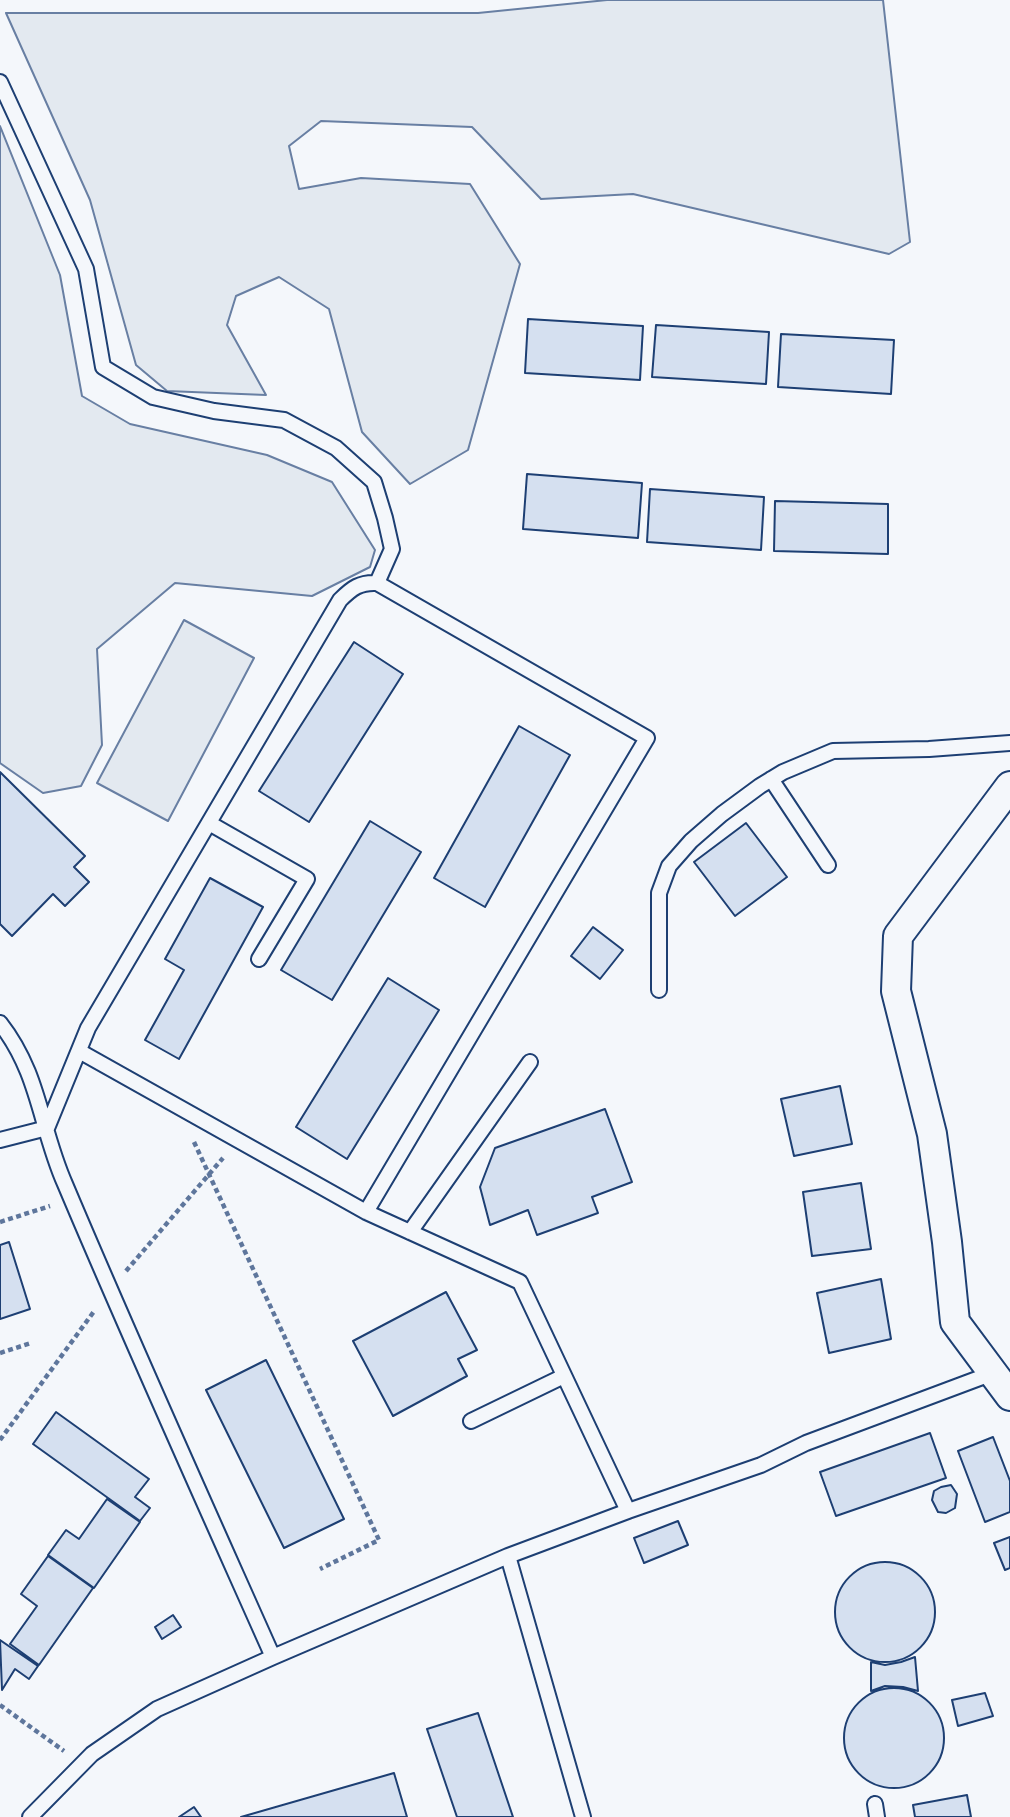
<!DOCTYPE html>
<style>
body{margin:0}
canvas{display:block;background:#f4f7fb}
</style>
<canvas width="1010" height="1817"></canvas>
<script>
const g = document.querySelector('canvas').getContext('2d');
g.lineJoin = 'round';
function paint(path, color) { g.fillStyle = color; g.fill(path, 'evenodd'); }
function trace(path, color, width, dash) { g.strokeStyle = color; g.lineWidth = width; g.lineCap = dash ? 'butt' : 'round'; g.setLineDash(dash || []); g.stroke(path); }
const green = new Path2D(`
 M607,0H883L910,242L889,254L633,194L541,199L472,127L321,121L289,146L299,189L361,178L470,184L520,264L468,450L410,484L362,432L329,309L279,277L236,296L227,325L266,395L167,391L136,365L90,200L6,13H478Z
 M0,126L60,275L82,396L130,424L267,455L332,482L375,550L370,567L312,596L175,583L97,649L102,745L81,786L43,793L0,763Z
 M184,620L254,658L168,821L97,783Z`);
const building = new Path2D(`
 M528,319L643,326L640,380L525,373Z
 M656,325L769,332L766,384L652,377Z
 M781,334L894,340L891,394L778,387Z
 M527,474L642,483L638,538L523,529Z
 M650,489L764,497L761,550L647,542Z
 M775,501L888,504V554L774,551Z
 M354,642L403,674L309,822L259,791Z
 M519,726L570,755L485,907L434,878Z
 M0,772L85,856L74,867L89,882L65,906L53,894L12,936L0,924Z
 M370,821L421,852L332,1000L281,970Z
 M746,823L787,877L735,916L694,862Z
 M210,878L263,907L179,1059L145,1040L184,970L165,959Z
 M593,927L623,950L600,979L571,956Z
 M388,978L439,1010L347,1159L296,1127Z
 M840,1086L852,1144L794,1156L781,1099Z
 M605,1109L632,1182L592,1197L598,1213L537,1235L528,1210L490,1225L480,1187L495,1148Z
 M861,1183L871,1249L812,1256L803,1192Z
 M9,1242L30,1309L0,1319V1245Z
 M881,1279L891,1339L829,1353L817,1293Z
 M446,1292L477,1350L458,1359L467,1376L393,1416L353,1341Z
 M266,1360L344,1519L284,1548L206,1390Z
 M56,1412L149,1479L135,1497L150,1508L140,1521L33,1444Z
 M930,1433L946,1478L836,1516L820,1472Z
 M993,1437L1010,1481V1512L985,1522L958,1451Z
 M951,1485L957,1494L955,1508L946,1513L938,1512L932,1500L934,1491L941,1487Z
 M107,1499L140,1522L94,1588L48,1555L66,1530L79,1539Z
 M678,1521L688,1545L644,1563L634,1538Z
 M1010,1537V1568L1005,1570L994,1543Z
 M48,1556L93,1588L39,1665L10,1644L37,1606L21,1594Z
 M835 1612a50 50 0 1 1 100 0a50 50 0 1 1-100 0Z
 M173,1615L181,1627L162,1639L155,1627Z
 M0,1640L38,1666L29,1679L15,1669L2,1690Z
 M915,1657L918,1691L903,1687L885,1686L871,1691V1662L885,1665L901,1662Z
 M844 1738a50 50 0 1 1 100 0a50 50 0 1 1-100 0Z
 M985,1693L993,1716L958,1726L952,1700Z
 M478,1713L513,1817H457L427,1729Z
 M394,1773L407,1817H241Z
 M967,1795L971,1817H915L913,1805Z
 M194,1807L201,1817H179Z`);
const path = new Path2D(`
 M194,1142L379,1540L320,1569
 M0,1222L50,1206
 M126,1271L223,1158
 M0,1353L31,1343
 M0,1440L95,1310
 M0,1705L64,1751`);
const service = new Path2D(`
 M0,82L86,269L103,367L153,397L214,411L284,420L336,448L374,482L385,518L392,549L377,583
 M771,779L828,865
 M209,823L307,879L259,959
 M659,990V893L669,866L691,841L722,814L760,786L783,772L833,751L929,749L1010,743
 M0,1023C40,1074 40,1128 65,1184C132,1343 203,1500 273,1657
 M79,1051L366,1212L520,1282L628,1511
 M0,1140L47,1128L88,1028L340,600C352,588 360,582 377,583L647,738L366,1212
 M410,1232L530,1062
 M471,1421L564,1376
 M508,1556L583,1817
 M875,1804L877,1817
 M30,1817L92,1754L157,1709L273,1657L508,1556L628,1511L761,1465L806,1443L993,1373`);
const minor = new Path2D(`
 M1010,786L898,936L896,991L932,1134L947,1242L955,1322L1010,1396`);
paint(green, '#e3e9f0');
trace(green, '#687fa3', 2);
paint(building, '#d5e0f0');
trace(building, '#1d3f73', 2);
trace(service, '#1d3f73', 18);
trace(minor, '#1d3f73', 32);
trace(path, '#5e769c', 4.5, [5, 3.5]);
trace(service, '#f4f7fb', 14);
trace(minor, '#f4f7fb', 28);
</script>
